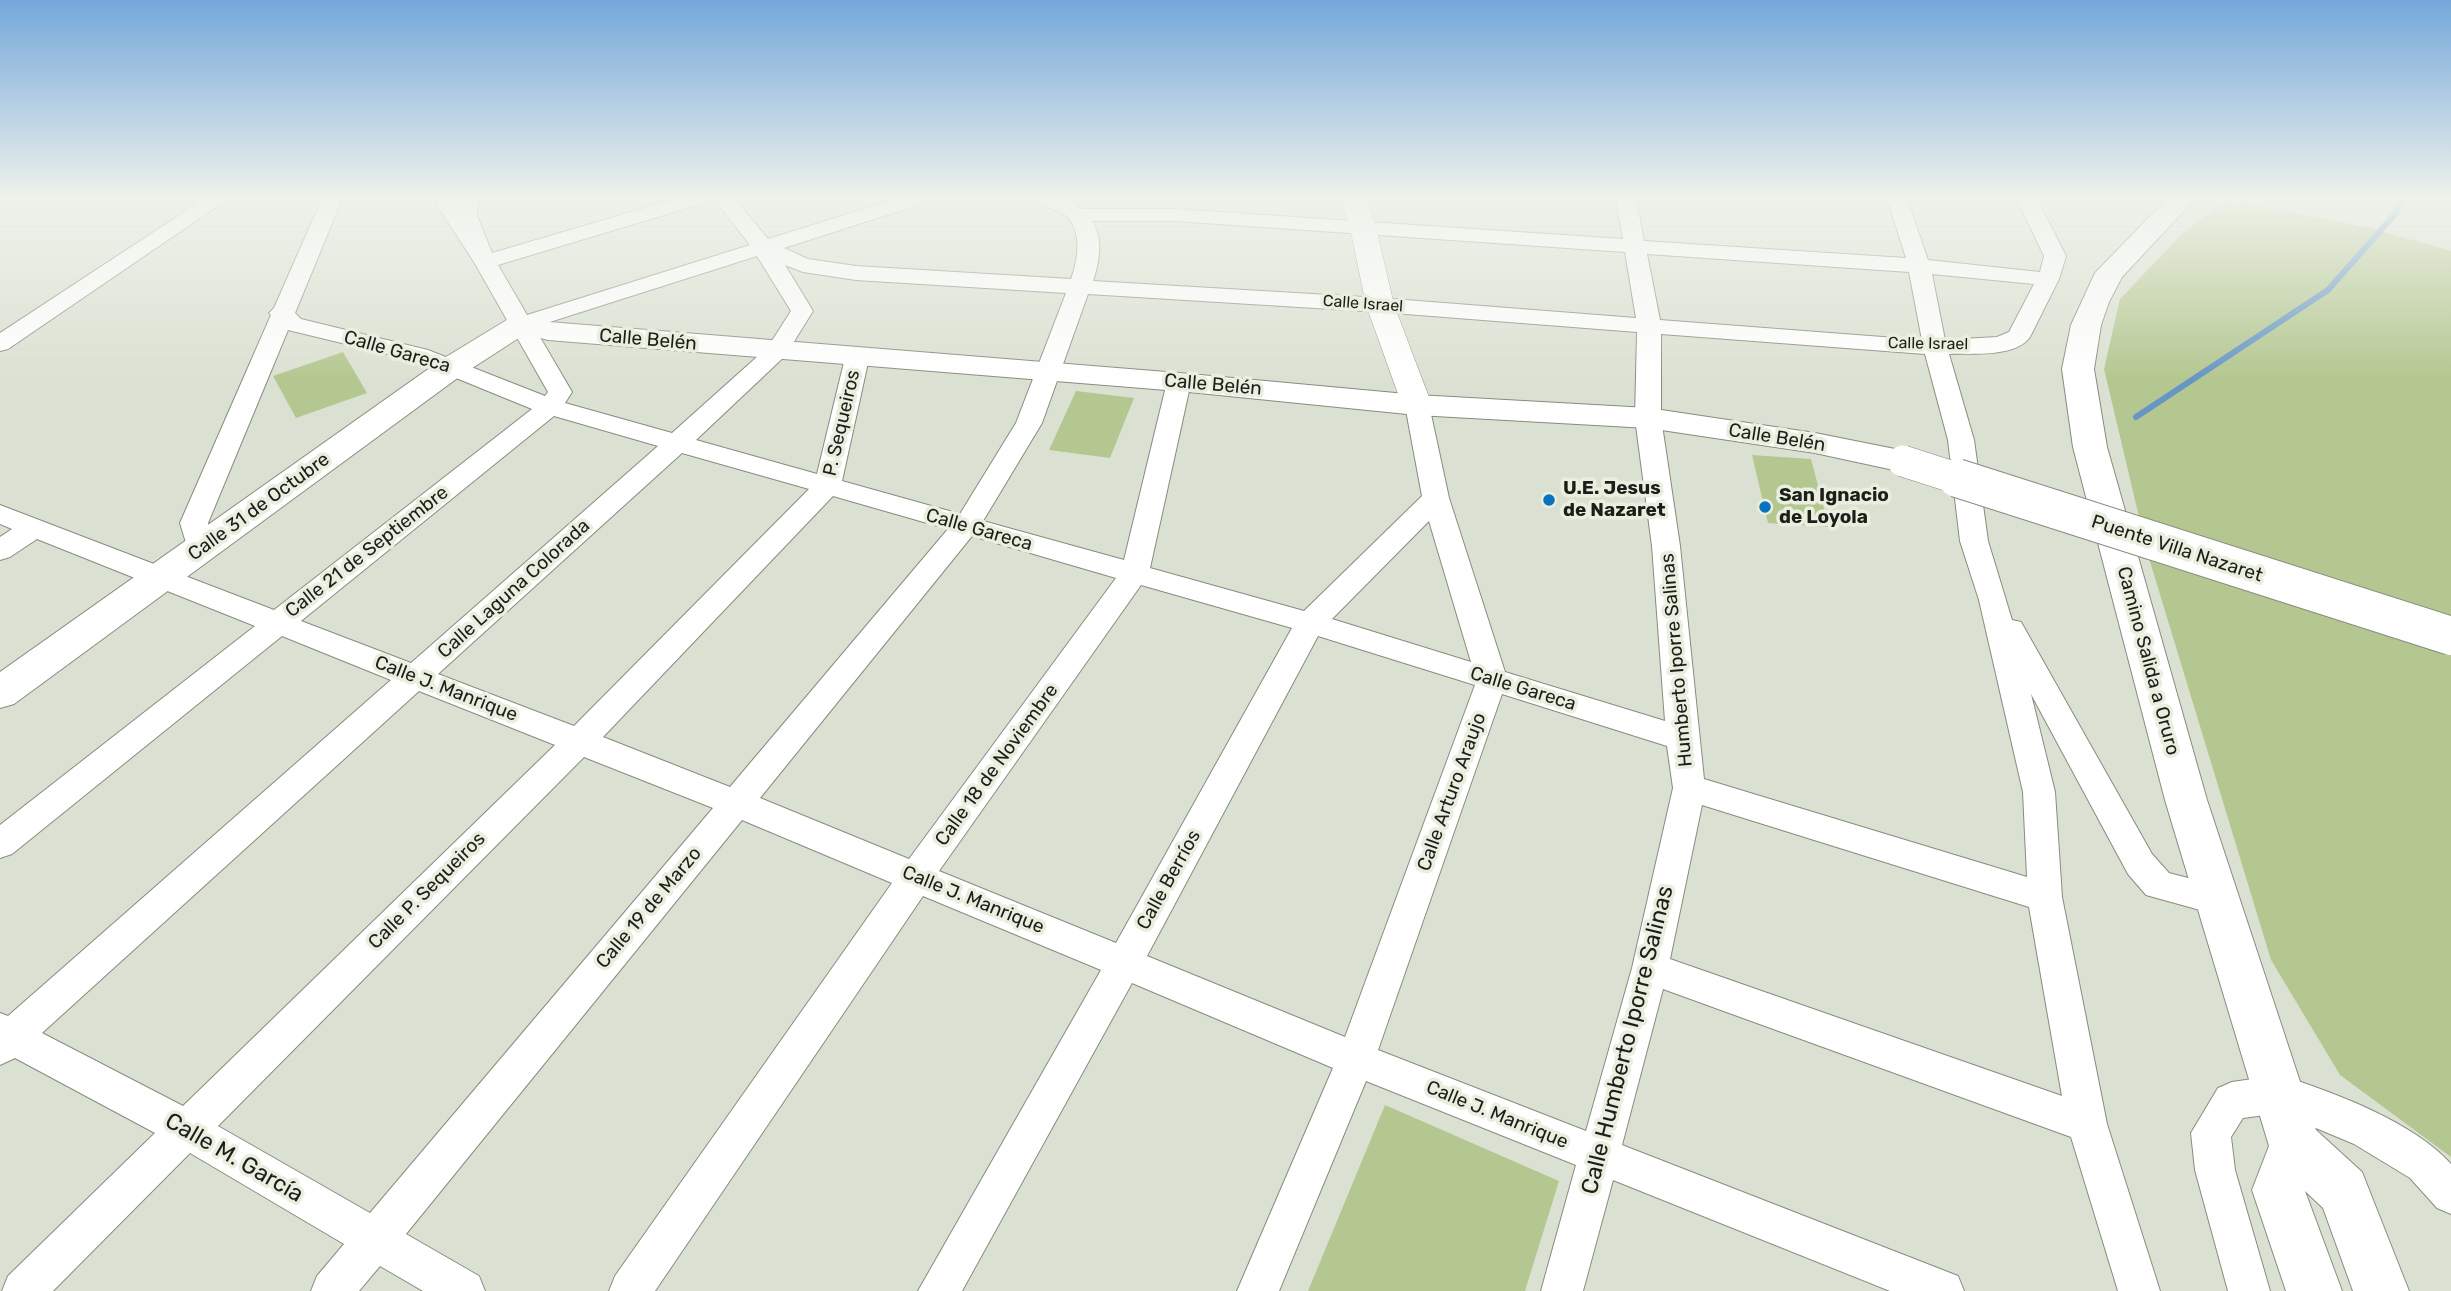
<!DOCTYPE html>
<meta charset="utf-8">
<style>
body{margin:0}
canvas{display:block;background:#dbe1d2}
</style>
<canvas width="2451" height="1291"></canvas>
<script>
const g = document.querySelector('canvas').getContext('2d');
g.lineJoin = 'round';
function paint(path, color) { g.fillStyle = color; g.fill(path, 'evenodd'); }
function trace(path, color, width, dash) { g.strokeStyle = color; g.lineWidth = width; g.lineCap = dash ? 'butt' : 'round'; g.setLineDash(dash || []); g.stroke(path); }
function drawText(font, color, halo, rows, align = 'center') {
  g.font = font + ' Rubik,sans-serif'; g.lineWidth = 7; g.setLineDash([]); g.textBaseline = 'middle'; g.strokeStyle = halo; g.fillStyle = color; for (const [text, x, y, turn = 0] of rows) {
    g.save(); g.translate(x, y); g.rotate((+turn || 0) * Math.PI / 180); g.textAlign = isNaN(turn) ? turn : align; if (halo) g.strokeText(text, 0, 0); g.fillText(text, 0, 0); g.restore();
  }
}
const green = new Path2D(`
 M2227,199L2370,228L2451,251V1157L2340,1075L2271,960L2148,555L2104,369L2120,299L2181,235Z
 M343,352L367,393L296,418L273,376Z
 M1076,391L1134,398L1110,458L1049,450Z
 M1752,455L1811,459L1829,527L1768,523Z
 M1385,1105L1559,1181L1525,1291H1308Z`);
const stream = new Path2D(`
 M2136,417L2328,290L2396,213L2402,199`);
const minor = new Path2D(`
 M204,199H228L8,349L0,351V333Z
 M322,199H342L295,313L301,319L428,350L545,396L548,392L474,262L437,205L438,199H458L457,205L459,199H479L477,216L492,253L675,199H707L704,203L498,265L527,315L750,245L714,199H735L768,239L896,199H927L924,203L784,248L808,259L856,266L1071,279C1079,258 1084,222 1058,211C1049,207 1039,207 1034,199C1050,199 1069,195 1081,209H1175L1623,239L1616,199H1636L1644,241L1906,258L1887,199H1907L1928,260L2040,272L2044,256L2017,199H2037L2066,256L2059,279L2030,337C2015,358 1971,353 1949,354L1974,440L1988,541L2012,620L2021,622L2152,854L2169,873L2230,889L2235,900L2230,911L2218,915L2146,895L2128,874L2031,694L2055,792L2062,897L2107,1124L2160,1291H2118L2071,1137L1663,989L1622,1145L1958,1276L1964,1291H1890L1613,1180L1583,1291H1541L1576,1165L1366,1081L1279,1291H1237L1333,1068L1132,983L962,1291H918L1101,970L923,896L655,1291H609L615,1276L892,883L742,820L406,1234L479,1276L485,1291H423L380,1266L359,1291H311L317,1276L344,1244L190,1153L53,1291H2L8,1276L155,1133L15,1058L0,1065V1013L8,1016L391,680L282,636L12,854L0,858V825L255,626L37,539L10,557L0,560V537L12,529L0,524V505L274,610L532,409L412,360L288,330L208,523L214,549L210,556L200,558L190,556L180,523L271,315L269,313L274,308ZM1092,221H1175L1625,252L1636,318L1380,298L1093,281C1099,263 1104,238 1092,221ZM1647,254L1909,272L1922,340L1660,320ZM757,256L791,311L768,347L672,433L565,403L572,392L534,327ZM785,265L803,272L856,280L1066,293L1016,423L960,514L842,481L869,358L865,353L857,351L849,353L845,358L817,474L696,440L785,356L813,311ZM1932,274L2034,284L2009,332L1997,337L1945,340ZM1088,294L1380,312L1637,332L1635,418L1652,546L1665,721L1505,672L1449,498L1429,405L1426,400L1417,397L1408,400L1405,405L1422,496L1304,611L1150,568L1191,382L1188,377L1179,375L1170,377L1167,382L1124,560L983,521L1042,423ZM1661,334L1925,354L1948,440L1960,541L1979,600L2023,792L2027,877L1704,779L1680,546L1661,418ZM554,416L658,446L411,663L301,621ZM682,453L809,489L574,726L438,674ZM833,496L948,529L730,787L603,737ZM1429,521L1471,662L1332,619ZM972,536L1116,578L909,859L760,798ZM1141,585L1292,628L1116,943L939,871ZM1318,636L1475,685L1345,1037L1147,956ZM419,691L555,745L183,1106L42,1033ZM1502,694L1667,746L1673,788L1632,968L1586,1131L1378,1050ZM584,757L713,808L370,1213L218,1126ZM1702,805L2029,907L2062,1096L1670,959Z
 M2280,1075C2335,1093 2412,1121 2451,1164V1214L2437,1208L2410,1178L2354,1144L2280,1113L2243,1118L2231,1137L2235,1170L2270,1291H2228L2195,1170L2191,1133L2218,1088L2232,1082Z`);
const tertiary = new Path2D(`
 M1340,199H1366L1376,227L1394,305L1432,405L1428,412L1417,414L1406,412L1402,405L1366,305L1350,227Z`);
const secondary = new Path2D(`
 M521,315L549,322L1179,373L1417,395L1648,408L1815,433L1915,453L1920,461L1915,469L1903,472L1815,453L1648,428L1417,415L1179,391L548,340L525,334L463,374L14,704L0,708V672L441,360L510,318Z`);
const trunk = new Path2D(`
 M2167,199H2195L2122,277L2109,302L2101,325L2094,369L2107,447L2207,800L2316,1130L2362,1172L2409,1291H2353L2323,1208L2305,1191L2342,1291H2286L2252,1190L2269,1146L2165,800L2073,447L2062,369L2071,325L2095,273Z`);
const secondaryBridgeFar1 = new Path2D(`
 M1903,461L1962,480`);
const secondaryBridge = new Path2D(`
 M1957,478L2451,636`);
const markers = [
 [1549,500,7,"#0772bd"],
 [1765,507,7,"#0772bd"]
];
const farStreetnames = [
 ["Calle Israel",1363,304,4],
 ["Calle Israel",1928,344,1]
];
const streetNames = [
 ["Calle Belén",648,340,5],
 ["Calle Gareca",397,352,16],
 ["Calle Belén",1213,385,5],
 ["P. Sequeiros",842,423,-77],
 ["Calle Belén",1777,438,9],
 ["Calle 31 de Octubre",259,507,-36],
 ["Calle Gareca",979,530,16],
 ["Puente Villa Nazaret",2177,549,18],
 ["Calle 21 de Septiembre",367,552,-38],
 ["Calle Laguna Colorada",514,589,-42],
 ["Humberto Iporre Salinas",1677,660,-95],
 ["Camino Salida a Oruro",2148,661,75],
 ["Calle J. Manrique",446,689,21],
 ["Calle Gareca",1523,689,17],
 ["Calle 18 de Noviembre",997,765,-54],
 ["Calle Arturo Araujo",1452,792,-70],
 ["Calle Berríos",1169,880,-61],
 ["Calle P. Sequeiros",427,891,-45],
 ["Calle J. Manrique",973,900,22],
 ["Calle 19 de Marzo",649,908,-50],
 ["Calle J. Manrique",1497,1115,22]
];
const poiNames = [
 ["U.E. Jesus",1563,489],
 ["de Nazaret",1563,511],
 ["San Ignacio",1779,496],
 ["de Loyola",1779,518]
];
const nearStreetnames = [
 ["Calle Humberto Iporre Salinas",1628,1040,-76],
 ["Calle M. García",234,1158,30]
];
paint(green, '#b4c790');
trace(stream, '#6696c4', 6);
trace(minor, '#878c7f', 2);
trace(tertiary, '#878c7f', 1);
trace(secondary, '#878c7f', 2);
trace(trunk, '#878c7f', 2);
paint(minor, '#fff');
paint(tertiary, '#fff');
paint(secondary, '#fff');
paint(trunk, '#fff');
trace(secondaryBridgeFar1, '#878c7f', 32, []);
trace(secondaryBridge, '#878c7f', 40, []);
trace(secondaryBridgeFar1, '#fff', 31);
trace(secondaryBridge, '#fff', 38);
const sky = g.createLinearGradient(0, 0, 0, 380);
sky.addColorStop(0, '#74a8da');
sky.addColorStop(0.52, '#eff2eb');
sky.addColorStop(1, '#eff2eb00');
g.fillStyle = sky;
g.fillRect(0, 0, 2451, 380);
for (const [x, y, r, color] of markers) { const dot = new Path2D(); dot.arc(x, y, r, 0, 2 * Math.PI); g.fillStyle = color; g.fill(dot); trace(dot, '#e9eedf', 2.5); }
drawText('16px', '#1c1e19', '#e9eedf', farStreetnames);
drawText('19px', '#1c1e19', '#e9eedf', streetNames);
drawText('bold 19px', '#1c1e19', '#e9eedf', poiNames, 'left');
drawText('23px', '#1c1e19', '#e9eedf', nearStreetnames);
</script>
